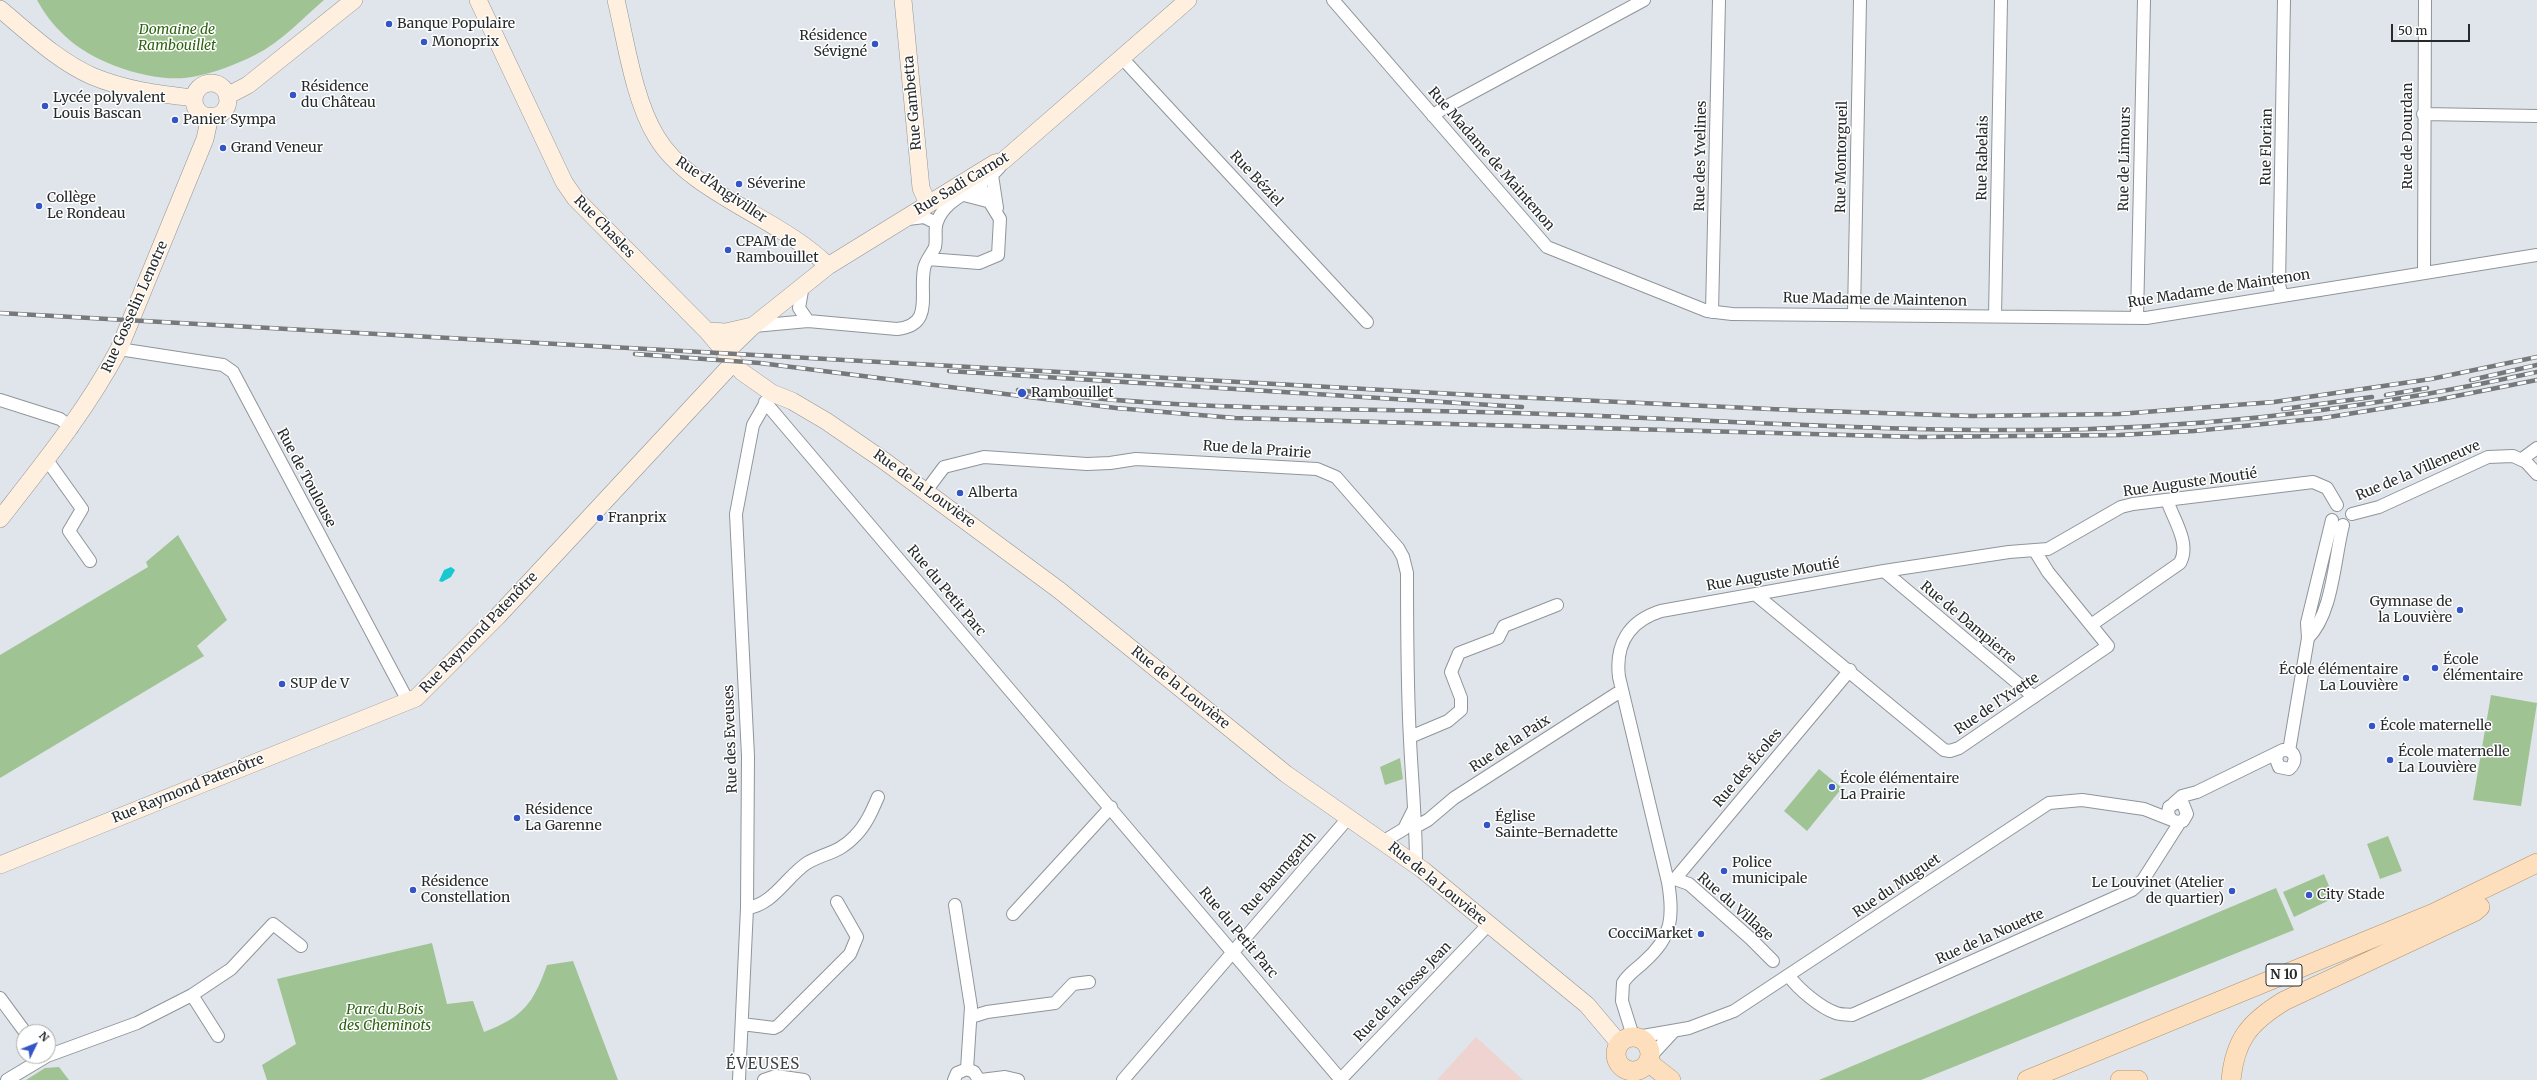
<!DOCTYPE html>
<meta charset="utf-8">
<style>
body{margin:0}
#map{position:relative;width:2537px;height:1080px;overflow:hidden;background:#dfe5ea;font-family:Merriweather,serif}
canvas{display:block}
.north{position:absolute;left:16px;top:1024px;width:40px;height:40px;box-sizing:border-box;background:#fff;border:1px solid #a9aaaa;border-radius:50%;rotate:47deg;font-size:11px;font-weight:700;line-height:16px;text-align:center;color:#272a2b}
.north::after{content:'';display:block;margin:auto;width:14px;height:18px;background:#3555c6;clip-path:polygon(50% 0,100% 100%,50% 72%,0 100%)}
.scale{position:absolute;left:2391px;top:24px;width:79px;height:18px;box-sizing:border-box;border:2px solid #272a2b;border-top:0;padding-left:5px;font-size:12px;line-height:14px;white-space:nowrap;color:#272a2b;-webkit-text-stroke:3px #fff;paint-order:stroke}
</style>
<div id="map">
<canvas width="2537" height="1080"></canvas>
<div class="north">N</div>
<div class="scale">50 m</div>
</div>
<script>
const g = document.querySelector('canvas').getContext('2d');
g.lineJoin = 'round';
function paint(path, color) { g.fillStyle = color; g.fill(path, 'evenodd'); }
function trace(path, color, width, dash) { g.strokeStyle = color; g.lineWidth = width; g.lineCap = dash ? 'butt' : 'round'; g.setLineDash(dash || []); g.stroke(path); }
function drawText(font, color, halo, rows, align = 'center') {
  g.font = font + ' Merriweather,serif'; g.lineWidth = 3; g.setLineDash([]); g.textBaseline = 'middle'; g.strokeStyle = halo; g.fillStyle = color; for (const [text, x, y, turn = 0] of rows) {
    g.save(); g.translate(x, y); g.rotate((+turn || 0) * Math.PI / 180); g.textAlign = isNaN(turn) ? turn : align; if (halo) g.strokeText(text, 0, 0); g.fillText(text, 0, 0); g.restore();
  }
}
const industrial = new Path2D(`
 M1476,1037L1523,1080H1437Z`);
const green = new Path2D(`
 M37,0H324C303,18 281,42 255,55C235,65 214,73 192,77C155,84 92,63 65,36C54,26 44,13 37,0Z
 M178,535L227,620L197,646L204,656L0,778V655L148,567L146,562Z
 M2491,695L2537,703L2521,806L2473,800Z
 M1400,758L1403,779L1385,785L1380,767Z
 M1819,769L1842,788L1807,831L1784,811Z
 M2388,836L2402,871L2380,879L2367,844Z
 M2324,874L2334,898L2294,917L2283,892Z
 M2276,888L2294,930L1921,1080H1819Z
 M432,943L447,1004L473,1001L484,1032C523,1017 533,1004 547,965L573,961L618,1080H267L262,1065L296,1044L277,979Z
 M59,1067L69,1080H26L45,1068Z`);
const water = new Path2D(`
 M451,567L455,570L451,577L442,582L439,581L444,570Z`);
const minor = new Path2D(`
 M1333,0L1547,247L1707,311L1732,314L2146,318L2537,255
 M1122,58L1367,322
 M2423,114L2537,116
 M1433,116L1442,109L1644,0
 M992,175L997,208
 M964,195L991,202
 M908,219L924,217L936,223
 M928,259L979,263L998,255L1000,219L975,178
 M2424,273L2425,0
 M803,285L799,308L808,321
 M2282,295L2279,285L2284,0
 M1712,312L1719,0
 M1854,314L1860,0
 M1995,316L2001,0
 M2137,318L2144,0
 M754,326L808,321L897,329C934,325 919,295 924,269C925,261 932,254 935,247C937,239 934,230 937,222C946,195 985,188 1002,164
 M119,349L223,365L233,372L408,701
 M0,400L60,419L72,428
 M765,402L1341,1080
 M2522,459L2537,448
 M47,460L82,509L69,531L90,561
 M926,491L944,467L984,457L1087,464L1110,463L1136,459L1317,469L1336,477L1398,548L1403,557L1407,573C1407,628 1407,684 1410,740C1412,782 1416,823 1416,864
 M2352,514L2379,507L2488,457L2513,456L2526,462L2537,474
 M1884,571L2034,697
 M1755,594L1944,750L1950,751L1959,748L2108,646L2048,572L2035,551
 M2091,625L2180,563C2191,543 2173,519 2167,500
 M2308,638C2333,613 2334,560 2343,525
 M1410,737L1448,721L1461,710V698L1451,672L1459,653L1498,638L1504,626L1557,605
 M2289,751L2308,638L2307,623L2332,520
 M2174,803L2182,796L2197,792L2283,750C2296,749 2298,762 2289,769L2279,767L2276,759L2278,753
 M1417,826L1428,820L1454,798L1616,694L1622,693
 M1384,841L1404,829L1414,809
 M1675,879L1689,884L1751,939L1773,961
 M1668,882L1675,879L1850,670
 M955,905L971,1007L967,1069
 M747,908C773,905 787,876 807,863C826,852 838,854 855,836C866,825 872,811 878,797
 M1013,914L1111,807
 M1789,976C1798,989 1821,1008 1836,1013C1841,1015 1847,1014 1852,1015L2132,890L2143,880L2180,822
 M192,995L218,1036
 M0,998L25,1032
 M971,1017L987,1012L1055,1003L1073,984L1089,982
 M742,1024L774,1028L778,1026L850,954L857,937L837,902
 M1633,1036L1622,1001L1623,983C1628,974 1637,969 1645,961C1672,937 1674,917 1668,882L1619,677C1615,644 1629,621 1661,611L1884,571L2009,552L2048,549L2121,507L2133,504L2313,482L2327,488L2337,505
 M1637,1037L1689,1028L1734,1011L2049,803L2082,800L2144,809L2177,822L2183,821L2187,814L2183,804L2177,802L2169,807L2168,814L2171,819
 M1650,1057L1674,1031
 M7,1080L47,1056L137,1023L192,995L231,969L273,924L301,946
 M739,1080L747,908L748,756L736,514L753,425L769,397
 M764,1080L776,1076L804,1080
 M954,1080L957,1073L967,1069L974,1072L979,1080
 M981,1080L1005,1077L1018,1080
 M1123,1080L1349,817
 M1340,1080L1488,925`);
const secondary = new Path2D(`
 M478,0L564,182L575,198L707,331L742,372L772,393L792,401L826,421L883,460L1059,590L1286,774L1423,870L1587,1005L1619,1043
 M616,0C626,42 634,100 656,136C689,193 781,218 828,266
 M903,0L921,188L928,204
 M0,9C29,33 58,61 92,76C125,90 159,94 194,98
 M194 100a17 17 0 1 1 34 0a17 17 0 1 1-34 0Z
 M227,96L248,85L354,0
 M707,331L726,332L752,326
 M725,353L753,326L828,266L995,163L1003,161L1188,0
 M0,519C43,464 86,411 119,349L205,139L210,116
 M0,865L416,698L497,617L733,363`);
const primary = new Path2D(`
 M1616 1054a17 17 0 1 1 34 0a17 17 0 1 1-34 0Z
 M1648,1062L1671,1080
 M2027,1080L2434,913L2537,863
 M2120,1080H2138
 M2231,1080C2235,1039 2250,1022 2284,1001L2474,912L2480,907`);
const rail = new Path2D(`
 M0,313L1491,396L1792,410L1972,416L2119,414L2274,402L2431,379L2537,357
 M635,354L760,363L1116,408L1235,418L1919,437L2119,435L2194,431L2323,418L2441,399L2537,380
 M949,371L1522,407
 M2471,380L2537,365
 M1018,390C1193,413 1371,407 1546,414C1727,420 1908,434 2090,429C2240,424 2390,405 2537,372
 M2386,395L2427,388
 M2283,409L2372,397`);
const markers = [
 [389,24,4,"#3555c6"],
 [424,42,4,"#3555c6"],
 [875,44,4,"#3555c6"],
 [293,95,4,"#3555c6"],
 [45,106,4,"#3555c6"],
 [175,120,4,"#3555c6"],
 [223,148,4,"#3555c6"],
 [739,184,4,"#3555c6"],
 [39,206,4,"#3555c6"],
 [728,250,4,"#3555c6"],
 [1022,393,5,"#3555c6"],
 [960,493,4,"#3555c6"],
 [600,518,4,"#3555c6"],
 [2460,610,4,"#3555c6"],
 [2435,668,4,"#3555c6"],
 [2406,678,4,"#3555c6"],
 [282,684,4,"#3555c6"],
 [2372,726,4,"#3555c6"],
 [2390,760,4,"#3555c6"],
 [1832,787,4,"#3555c6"],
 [517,818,4,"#3555c6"],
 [1487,825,4,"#3555c6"],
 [1724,871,4,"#3555c6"],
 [413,890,4,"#3555c6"],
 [2232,891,4,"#3555c6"],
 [2309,895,4,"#3555c6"],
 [1701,934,4,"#3555c6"]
];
const shields = [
 [2284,975,36]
];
const shieldNames = [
 ["N 10",2284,975]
];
const poiNames = [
 ["Banque Populaire",397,24],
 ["Résidence",867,36,"right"],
 ["Sévigné",867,52,"right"],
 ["Monoprix",432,42],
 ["Résidence",301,87],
 ["du Château",301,103],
 ["Lycée polyvalent",53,98],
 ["Louis Bascan",53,114],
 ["Panier Sympa",183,120],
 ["Grand Veneur",231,148],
 ["Séverine",747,184],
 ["Collège",47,198],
 ["Le Rondeau",47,214],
 ["CPAM de",736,242],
 ["Rambouillet",736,258],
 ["Rambouillet",1031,393],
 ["Alberta",968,493],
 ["Franprix",608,518],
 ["Gymnase de",2452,602,"right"],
 ["la Louvière",2452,618,"right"],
 ["École",2443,660],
 ["élémentaire",2443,676],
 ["École élémentaire",2398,670,"right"],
 ["La Louvière",2398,686,"right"],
 ["SUP de V",290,684],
 ["École maternelle",2380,726],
 ["École maternelle",2398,752],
 ["La Louvière",2398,768],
 ["École élémentaire",1840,779],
 ["La Prairie",1840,795],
 ["Résidence",525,810],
 ["La Garenne",525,826],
 ["Église",1495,817],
 ["Sainte-Bernadette",1495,833],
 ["Police",1732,863],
 ["municipale",1732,879],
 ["Résidence",421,882],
 ["Constellation",421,898],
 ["Le Louvinet (Atelier",2224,883,"right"],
 ["de quartier)",2224,899,"right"],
 ["City Stade",2317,895],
 ["CocciMarket",1693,934,"right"]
];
const parkNames = [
 ["Domaine de",177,30],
 ["Rambouillet",177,46],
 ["Parc du Bois",385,1010],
 ["des Cheminots",385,1026]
];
const streetNames = [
 ["Rue Gambetta",913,103,-95],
 ["Rue de Dourdan",2408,136,-90],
 ["Rue Florian",2267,147,-89],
 ["Rue des Yvelines",1701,156,-89],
 ["Rue Montorgueil",1842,157,-89],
 ["Rue Rabelais",1983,158,-89],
 ["Rue Madame de Maintenon",1491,159,49],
 ["Rue de Limours",2125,159,-89],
 ["Rue Béziel",1256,179,47],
 ["Rue Sadi Carnot",962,184,-31],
 ["Rue d'Angiviller",721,190,34],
 ["Rue Chasles",604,227,46],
 ["Rue Madame de Maintenon",2219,289,-9],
 ["Rue Madame de Maintenon",1875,300,1],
 ["Rue Gosselin Lenotre",135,307,-66],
 ["Rue de la Prairie",1257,450,4],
 ["Rue de la Villeneuve",2418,471,-23],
 ["Rue de Toulouse",306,478,62],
 ["Rue Auguste Moutié",2190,483,-8],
 ["Rue de la Louvière",924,489,36],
 ["Rue Auguste Moutié",1773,575,-10],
 ["Rue du Petit Parc",946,591,50],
 ["Rue de Dampierre",1968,623,40],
 ["Rue Raymond Patenôtre",479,633,-46],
 ["Rue de la Louvière",1180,688,39],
 ["Rue de l'Yvette",1997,704,-34],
 ["Rue des Eveuses",731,739,-92],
 ["Rue de la Paix",1510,744,-33],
 ["Rue des Écoles",1748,768,-50],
 ["Rue Raymond Patenôtre",188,789,-22],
 ["Rue Baumgarth",1279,874,-49],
 ["Rue de la Louvière",1437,884,39],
 ["Rue du Muguet",1897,886,-34],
 ["Rue du Village",1735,907,41],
 ["Rue du Petit Parc",1238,933,50],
 ["Rue de la Nouette",1990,937,-24],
 ["Rue de la Fosse Jean",1403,992,-46]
];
const neighbourhoodNames = [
 ["ÉVEUSES",763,1065]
];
paint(industrial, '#eed3d0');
paint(green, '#a0c393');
paint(water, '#15c9cf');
trace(minor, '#90959a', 14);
trace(secondary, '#90959a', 18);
trace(primary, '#b1926d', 20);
trace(minor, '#fff', 12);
trace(secondary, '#feefde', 17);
trace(primary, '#fddfbd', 19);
trace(rail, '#75797c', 4.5);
trace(rail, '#fff', 3, [9]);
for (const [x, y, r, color] of markers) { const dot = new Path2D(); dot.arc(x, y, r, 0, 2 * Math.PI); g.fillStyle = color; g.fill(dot); trace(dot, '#fff', 1.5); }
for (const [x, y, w] of shields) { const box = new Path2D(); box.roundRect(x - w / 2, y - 11, w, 22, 3); g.fillStyle = '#fff'; g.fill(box); trace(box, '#272a2b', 1); }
drawText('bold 13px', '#272a2b', null, shieldNames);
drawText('14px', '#272a2b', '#fff', poiNames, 'left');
drawText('italic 14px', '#2c620f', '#fff', parkNames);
drawText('14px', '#272a2b', '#fff', streetNames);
g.letterSpacing = '1px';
drawText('15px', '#3f4347', '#fff', neighbourhoodNames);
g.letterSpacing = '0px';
</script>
